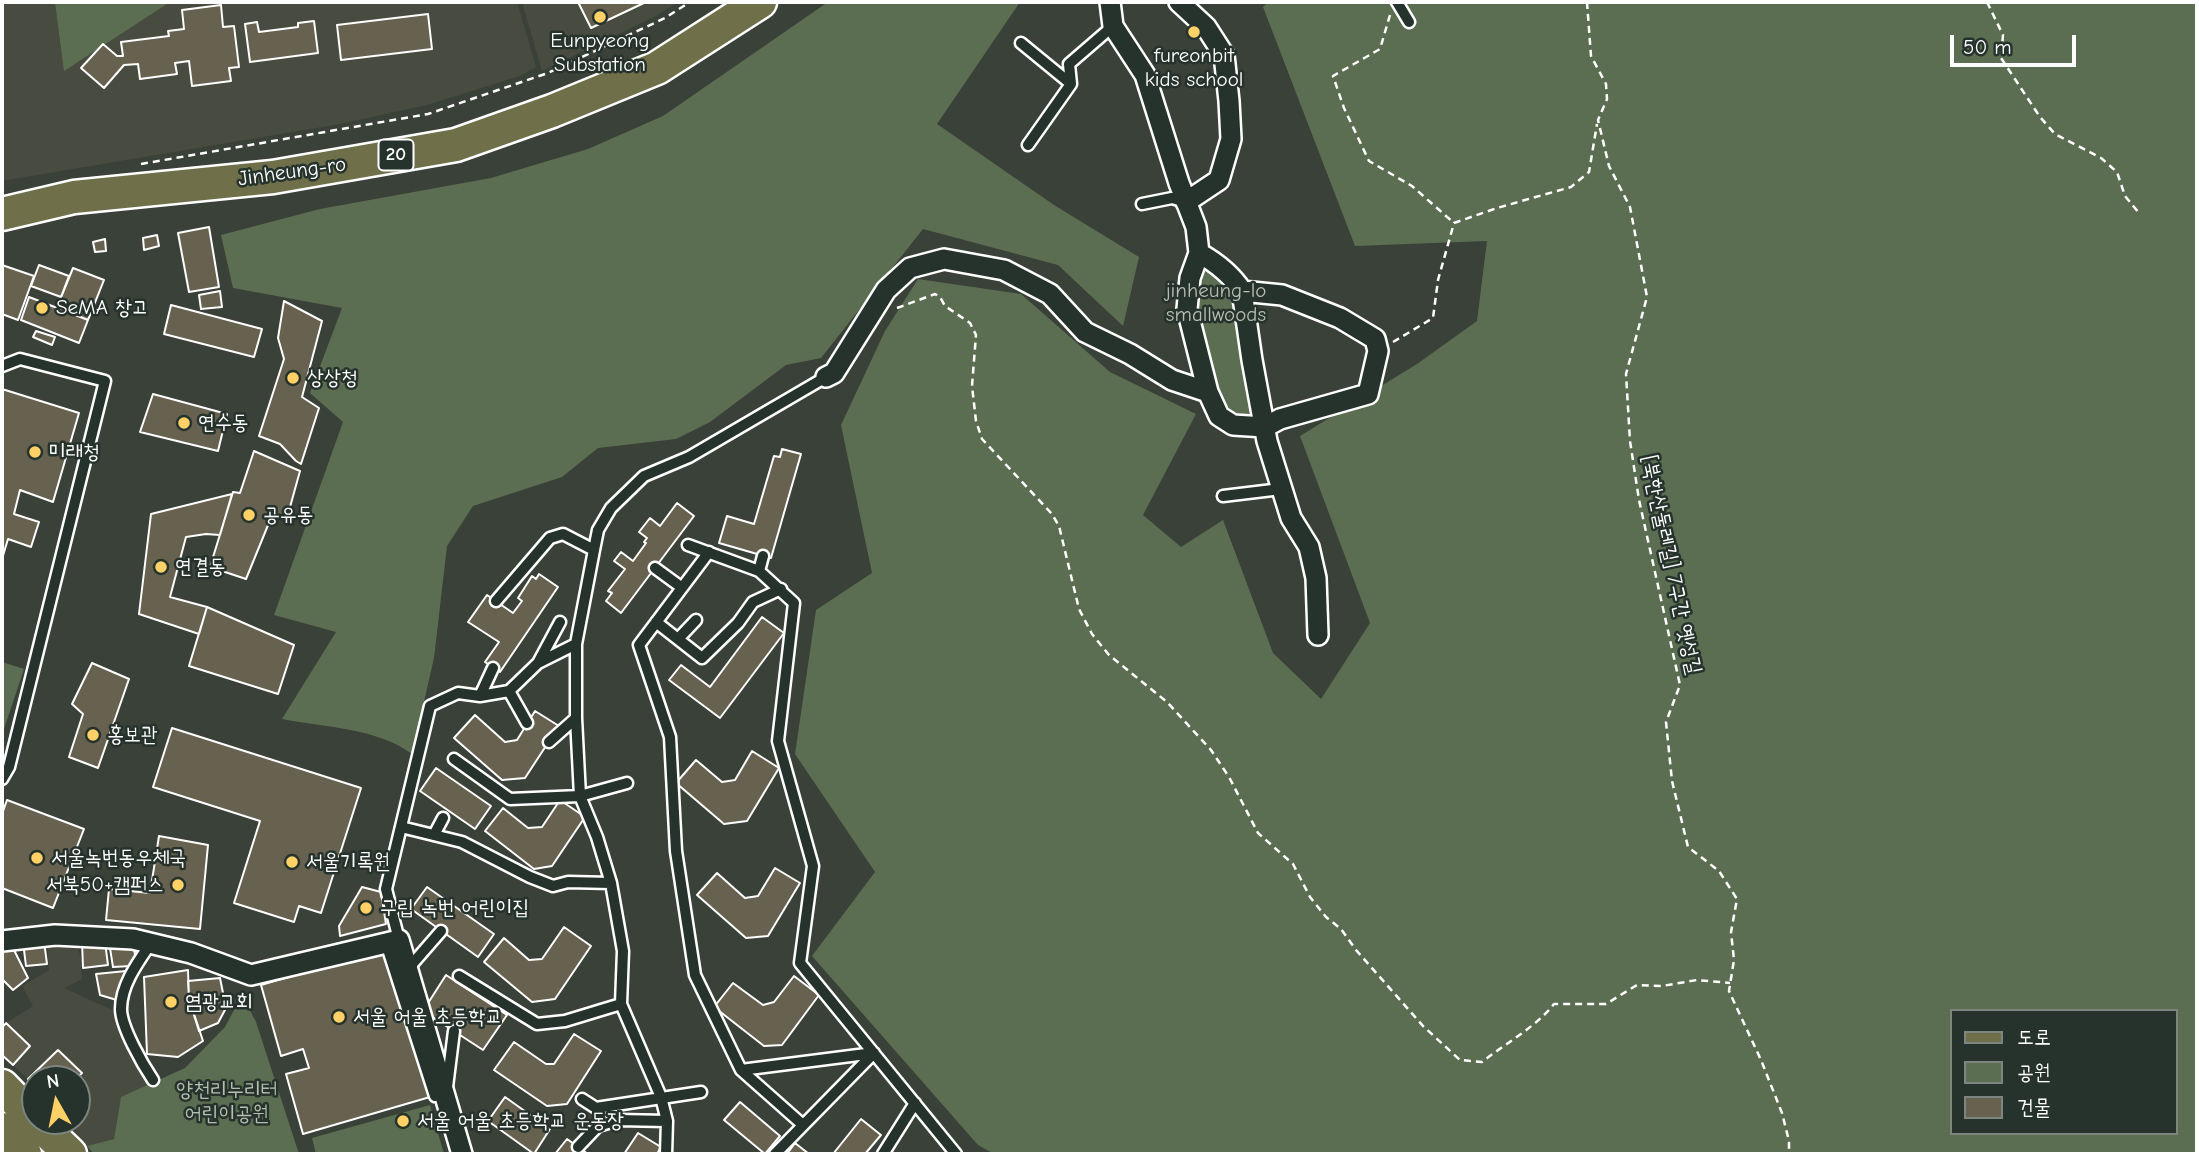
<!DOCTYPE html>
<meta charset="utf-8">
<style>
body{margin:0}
#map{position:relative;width:2199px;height:1156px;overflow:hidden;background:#3a4138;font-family:"Comic Neue","Poor Story",sans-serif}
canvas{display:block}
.frame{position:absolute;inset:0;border:4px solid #fff;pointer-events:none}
.legend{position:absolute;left:1950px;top:1009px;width:228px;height:126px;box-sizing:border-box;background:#26332d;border:2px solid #7d8581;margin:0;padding:9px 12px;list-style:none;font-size:21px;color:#fff}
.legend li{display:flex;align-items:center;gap:14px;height:35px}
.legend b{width:35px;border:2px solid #7d8581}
.north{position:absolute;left:21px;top:1065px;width:70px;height:70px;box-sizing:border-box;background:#26332d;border:2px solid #7d8581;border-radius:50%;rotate:351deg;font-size:19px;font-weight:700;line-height:28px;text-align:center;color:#fff}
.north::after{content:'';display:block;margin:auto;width:24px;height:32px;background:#ffd166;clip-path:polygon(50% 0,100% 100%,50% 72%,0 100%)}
.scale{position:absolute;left:1950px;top:35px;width:126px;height:32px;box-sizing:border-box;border:4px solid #fff;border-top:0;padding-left:9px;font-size:21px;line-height:24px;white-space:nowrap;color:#fff;-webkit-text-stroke:5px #26332d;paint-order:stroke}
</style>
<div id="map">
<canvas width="2199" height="1156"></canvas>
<div class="frame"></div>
<ul class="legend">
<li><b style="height:9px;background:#6f704a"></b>도로</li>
<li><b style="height:19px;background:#5c6e51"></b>공원</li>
<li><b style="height:19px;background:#676150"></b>건물</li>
</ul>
<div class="north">N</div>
<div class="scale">50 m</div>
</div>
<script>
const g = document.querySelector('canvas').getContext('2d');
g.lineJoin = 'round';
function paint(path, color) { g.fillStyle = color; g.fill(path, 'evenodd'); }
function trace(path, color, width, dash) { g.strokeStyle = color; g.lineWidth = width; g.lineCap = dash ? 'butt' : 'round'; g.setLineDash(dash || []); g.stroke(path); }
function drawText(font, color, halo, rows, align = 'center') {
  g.font = font + ' "Comic Neue","Poor Story",sans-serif'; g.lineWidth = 5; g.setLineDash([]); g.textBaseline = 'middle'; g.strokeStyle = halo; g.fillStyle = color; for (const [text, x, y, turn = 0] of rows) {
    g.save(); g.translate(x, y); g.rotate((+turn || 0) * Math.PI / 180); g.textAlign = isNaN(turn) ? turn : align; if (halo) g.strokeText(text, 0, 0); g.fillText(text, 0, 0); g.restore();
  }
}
const built = new Path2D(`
 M2,2H517L536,67L520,76L427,105L340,124L2,181Z
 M522,2H678L656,16L542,71Z
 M76,941L81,959L82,979L64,988L117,1012L151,1084L121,1098L114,1139L87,1146L67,1121H77L76,1079L81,1073L58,1050L28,1079L13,1065L30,1046L6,1023L33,1006L22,986L49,970L47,942Z`);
const green = new Path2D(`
 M55,2H170L64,71Z
 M828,2H1020L937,124L1054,205L1139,257L1123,326L1058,265L923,229L821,358L786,365L710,422L676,439L598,448L562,477L473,506L447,546L434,658L412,754C377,728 323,727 282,719L336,632L274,615L343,422L310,393L342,308L233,288L221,235L320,209L491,178L588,149L663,116Z
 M1268,2H2197V1154H994L978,1145L812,956L875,872L795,754L816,610L872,573L841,425L885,331L918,279L1021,294L1110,372L1196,414L1143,515L1181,547L1223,520L1273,653L1321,699L1370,623L1300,436L1417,364L1477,321L1487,241L1355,246L1263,7ZM1952,1011H2176V1133H1952Z
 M1200,265L1219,271L1237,294L1257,414L1236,415L1222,401L1191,299Z
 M2,662L24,669L2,735Z
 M242,995L256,1022L299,1154H94L87,1146L114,1139L121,1097L185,1068L225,1027Z
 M430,1105L444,1154H316L312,1138Z`);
const building = new Path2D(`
 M578,2H646L591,28Z
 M221,5L223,27L234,26L239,67L229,68L231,81L192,86L189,61L175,63L177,74L140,79L138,64L124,65L104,88L81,68L103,44L117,56H123L121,42L169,36L168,31L184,29L182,10Z
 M428,14L432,49L341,60L337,25Z
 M314,21L318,53L250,62L245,24L257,22L259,32L298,27V23Z
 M209,227L219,287L189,292L178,233Z
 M157,235L159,246L144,250L143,238Z
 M105,239L106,251L95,252L93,242Z
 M2,265L34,276L18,320L2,314Z
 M39,265L69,276L61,297L31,286Z
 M73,268L104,280L88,320L57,307Z
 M220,291L222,307L201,309L199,295Z
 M29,297L88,320L79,343L21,320Z
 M284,301L322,321L302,397L319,408L301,464L296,461L280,444L259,436L284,359L278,338Z
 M171,305L262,329L254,357L164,334Z
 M36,331L55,337L52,345L33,337Z
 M2,389L79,413L53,502L20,490L14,514L39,522L31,547L8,539L2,559Z
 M153,394L227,414L218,451L140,432Z
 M782,449L801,454L771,558L719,543L727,516L754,524L774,456L780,457Z
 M254,451L300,471L287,518L273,513L246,579L210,567L233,492L240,493Z
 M232,494L220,535L206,534L186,537L170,597L207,607L199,634L139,614L151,514Z
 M677,503L694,516L621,613L606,601L612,593L608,591L625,569L614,561L621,552L633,561L646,543L644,542L647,538L639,532L650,518L660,526Z
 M539,574L558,587L500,672L485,662L499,642L468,622L487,595L513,613L522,601L518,598L532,576L536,579Z
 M207,607L294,645L278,694L189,666Z
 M762,617L784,633L720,718L669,680L681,665L710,687Z
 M92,663L129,679L98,768L69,757L83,714L72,704Z
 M535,711L559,726L525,778L502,780L454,738L475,715L505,742L517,740Z
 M172,728L361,788L321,913L299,906L294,922L234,903L260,821L153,787Z
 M752,751L779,768L747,821L724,824L676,783L696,760L722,782L735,780Z
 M436,768L491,806L475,829L420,791Z
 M7,800L84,829L53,908L2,888V814Z
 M560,800L585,817L552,866L534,869L485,831L503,808L528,828L542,827Z
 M159,836L208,845L200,929L106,920L109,889L150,893Z
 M775,868L800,883L768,936L746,938L697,895L717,873L745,898L758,896Z
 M362,887L381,892L386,924L340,936L339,926Z
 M427,887L494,934L478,957L411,909Z
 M564,927L591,946L555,999L532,1002L484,962L504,938L529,960L542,959Z
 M44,941L47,964L26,966L23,942Z
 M82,942H105L108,965L83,968Z
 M109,942L134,944L135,956L131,966L113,967Z
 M11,944L28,978L13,990L2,979V946Z
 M387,948L430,1097L303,1134L286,1074L309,1068L303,1049L281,1056L261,985Z
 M188,970L189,999L203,1041L178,1057L147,1054L144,977Z
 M126,971L120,1001L100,995L96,974Z
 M446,975L507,1015L483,1050L423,1011Z
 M794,976L819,995L782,1045L764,1046L714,1007L733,983L763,1005L774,1002Z
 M220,978L226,1008L218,1023L199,1031L189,999L188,981Z
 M6,1023L30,1046L13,1065L2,1055V1028Z
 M574,1034L601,1051L567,1104L547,1106L494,1070L514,1042L546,1064H554Z
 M58,1050L82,1073L76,1079H35V1086L28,1079Z
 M505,1097L550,1129L534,1154L488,1121Z
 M740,1102L780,1136L765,1154L724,1120Z
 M861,1119L881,1135L865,1154H833Z
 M638,1133L661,1147L657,1154H624Z
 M567,1139L588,1154H555Z
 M795,1143L809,1154H787Z`);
const path = new Path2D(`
 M1587,2L1591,56L1606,84L1607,99L1598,120L1609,166L1630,207L1647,297L1626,374L1630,441L1639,500L1680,685L1666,722L1672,781L1688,847L1719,871L1737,899L1731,932L1734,960L1729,991L1761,1060L1782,1113L1789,1141V1154
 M1987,2L2003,35L2001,58L2040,117L2055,134L2101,158L2117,172L2125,196L2139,213
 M1390,15L1380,49L1333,76L1344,108L1369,161L1412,186L1454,223
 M141,164L428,114L548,73L665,18L690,2
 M897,308L935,294L940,297L945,306L970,323L976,335L972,386L976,421L982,439L1052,514L1059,526L1079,609L1092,634L1109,655L1167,702L1211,750L1229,777L1258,833L1293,864L1310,897L1326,917L1341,929L1356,950L1423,1026L1460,1060L1482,1062C1506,1043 1536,1027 1554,1004H1606L1637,985L1662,986L1697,980L1730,983
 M1393,342L1433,318L1438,280L1454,223L1497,208L1571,187L1589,172L1597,124`);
const service = new Path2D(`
 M1397,2L1409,22
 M1021,43L1071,84
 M1028,145L1071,84L1069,64L1113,26
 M1142,204L1172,198L1186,202
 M2,366L20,359L105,381L9,767L2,779
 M1223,496L1281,489
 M688,545L759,571L794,603L778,741L813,866L800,963L956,1154
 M709,552L639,645L670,737L676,851L695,975L741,1070L803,1125
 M655,568L681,587
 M759,571L763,556
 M496,601L550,538L563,534L594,550
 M656,622L702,658L738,623L753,602L781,589
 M678,639L696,620
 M538,663L560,622
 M509,691L527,723
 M480,696L493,668
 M549,742L576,718
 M454,759L510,799L580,796L627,783
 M401,827L462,842L530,877L553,886L568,882L611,883
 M434,835L443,818
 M399,940L386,889L430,706L458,693L480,696L509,691L538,663L576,644
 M151,943C138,962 121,985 121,1009C121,1027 143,1065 153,1080
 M386,943L435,1096
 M407,970L441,931
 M459,976L537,1024L565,1021L621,1004
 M741,1070L874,1053
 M447,1087L454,1031
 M582,1099L596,1108L701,1092
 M578,1147L598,1126L618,1120L667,1121
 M666,1154L667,1121L661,1097L621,1004L623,951L611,883L597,837L580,796L576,718V644L594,550L598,530L611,508L644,476L689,457L826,377
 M775,1154L874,1053
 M883,1154L915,1103`);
const minor = new Path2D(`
 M1110,2L1113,26L1145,75L1179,183L1196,227L1199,253L1190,278L1187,309L1208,392L1219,416L1233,425L1265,427L1280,419L1368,394L1378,351L1375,339L1340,318L1282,295L1242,291C1231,274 1217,263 1199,253
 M1179,2L1206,27L1224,55L1229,101L1231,139L1219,180L1186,202
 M1242,291L1252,360L1267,441L1291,518L1309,547L1316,578L1318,635
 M826,377L834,373L886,290L910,268L944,259L1004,270L1050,294L1085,332L1130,354L1172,380L1208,392
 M2,941L55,935L133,939L191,953L251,975L399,940L462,1154`);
const primary = new Path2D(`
 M2,214L74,197L273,177L456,145L552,111L657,68L760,2
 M2,1086L35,1120
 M36,1121L70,1154
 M2,1129L25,1154`);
const markers = [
 [600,17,7,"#ffd166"],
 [1194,32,7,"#ffd166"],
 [42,308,7,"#ffd166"],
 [293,378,7,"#ffd166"],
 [184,423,7,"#ffd166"],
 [35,452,7,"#ffd166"],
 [249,515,7,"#ffd166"],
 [161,567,7,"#ffd166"],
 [93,735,7,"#ffd166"],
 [37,858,7,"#ffd166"],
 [292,862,7,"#ffd166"],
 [178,885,7,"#ffd166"],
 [366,908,7,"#ffd166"],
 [171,1002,7,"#ffd166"],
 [339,1017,7,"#ffd166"],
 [403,1121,7,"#ffd166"]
];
const shields = [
 [396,155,35]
];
const shieldNames = [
 ["20",396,155]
];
const poiNames = [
 ["Eunpyeong",600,41,"center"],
 ["Substation",600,65,"center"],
 ["fureonbit",1194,56,"center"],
 ["kids school",1194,80,"center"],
 ["SeMA 창고",56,308],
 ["상상청",307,378],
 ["연수동",198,423],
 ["미래청",49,452],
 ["공유동",263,515],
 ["연결동",175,567],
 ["홍보관",107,735],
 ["서울녹번동우체국",51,858],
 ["서울기록원",306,862],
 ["서북50+캠퍼스",164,885,"right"],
 ["구립 녹번 어린이집",380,908],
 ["염광교회",185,1002],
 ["서울 어울 초등학교",353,1017],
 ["서울 어울 초등학교 운동장",417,1121]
];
const streetNames = [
 ["Jinheung-ro",292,172,-8],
 ["[북한산둘레길] 7구간 옛성길",1671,565,78]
];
const parkNames = [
 ["jinheung-lo",1216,291],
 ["smallwoods",1216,315],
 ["양천리누리터",227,1090],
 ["어린이공원",227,1114]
];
paint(built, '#484b3f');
paint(green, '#5c6e51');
paint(building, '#676150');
trace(building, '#fff', 2);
trace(service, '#fff', 15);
trace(minor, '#fff', 24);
trace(primary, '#fff', 37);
trace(path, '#fff', 2.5, [7, 5]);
trace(service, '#26332d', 10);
trace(minor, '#26332d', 19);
trace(primary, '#6f704a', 32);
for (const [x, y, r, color] of markers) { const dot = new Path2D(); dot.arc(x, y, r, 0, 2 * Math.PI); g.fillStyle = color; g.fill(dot); trace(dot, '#26332d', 2.5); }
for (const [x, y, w] of shields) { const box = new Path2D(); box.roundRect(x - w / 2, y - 15.5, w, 31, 5); g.fillStyle = '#26332d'; g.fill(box); trace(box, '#fff', 2); }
drawText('bold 19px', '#fff', null, shieldNames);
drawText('21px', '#fff', '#26332d', poiNames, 'left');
drawText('21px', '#fff', '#26332d', streetNames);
drawText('21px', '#b6beb1', '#26332d', parkNames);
</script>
